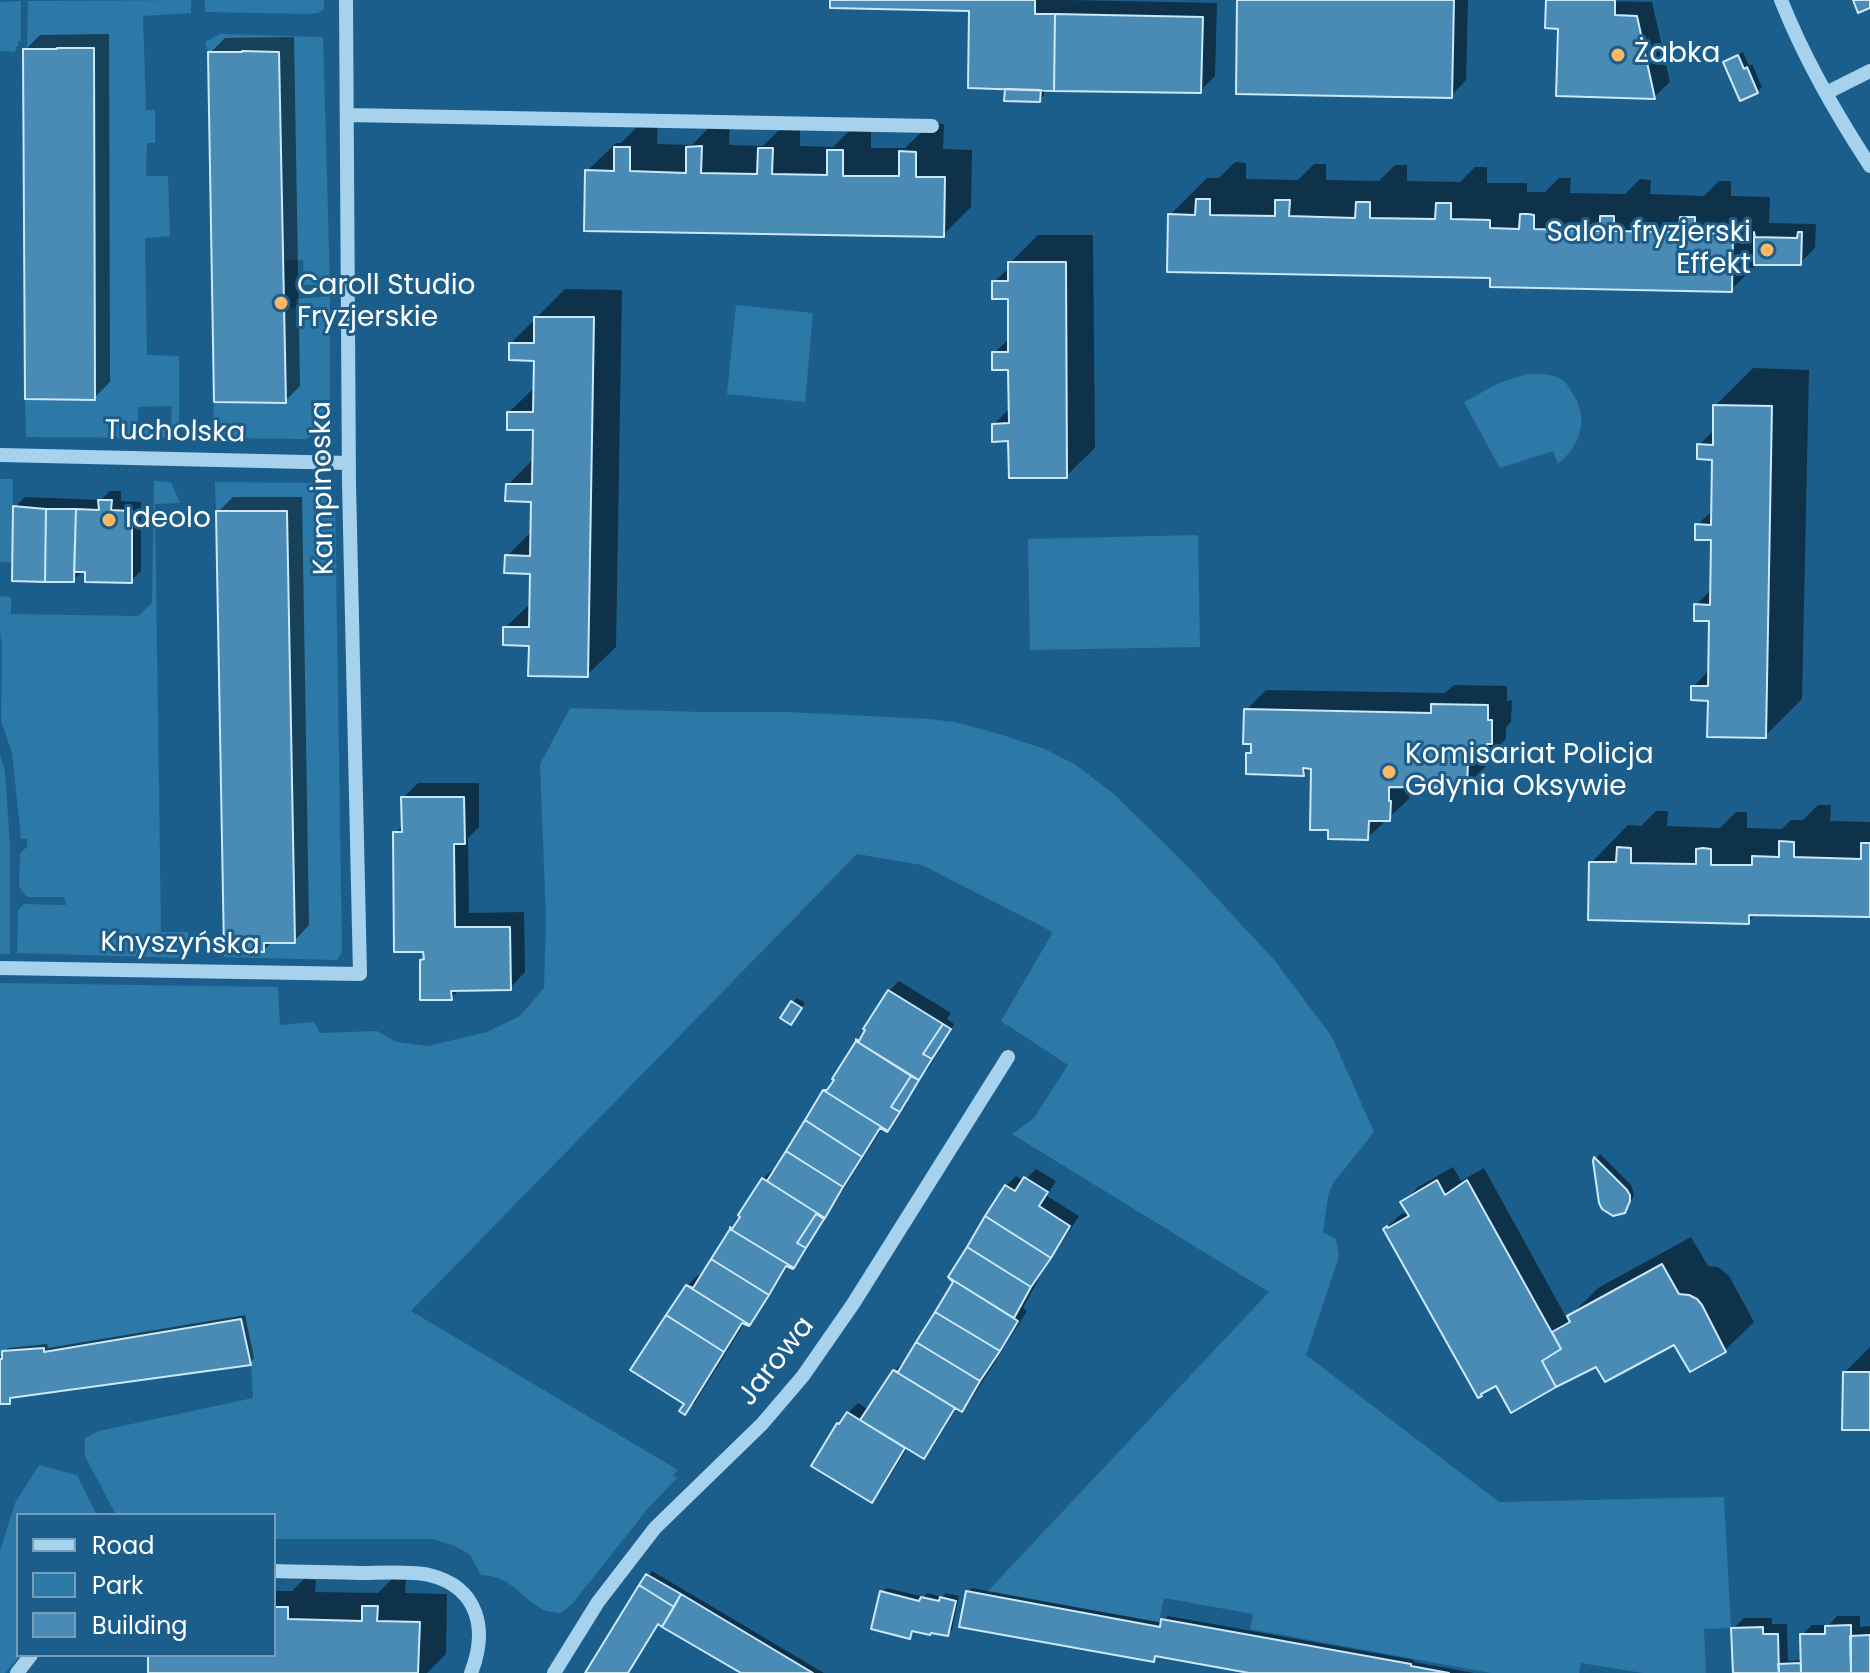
<!DOCTYPE html>
<meta charset="utf-8">
<style>
body{margin:0}
#map{position:relative;width:1870px;height:1673px;overflow:hidden;background:#1c5e8b;font-family:Poppins,sans-serif}
canvas{display:block}
.legend{position:absolute;left:16px;top:1513px;width:260px;height:144px;box-sizing:border-box;background:#1c5e8b;border:2px solid #779eb9;margin:0;padding:10px 14px;list-style:none;font-size:24px;color:#fff}
.legend li{display:flex;align-items:center;gap:16px;height:40px}
.legend b{width:40px;border:2px solid #779eb9}
</style>
<div id="map">
<canvas width="1870" height="1673"></canvas>
<ul class="legend">
<li><b style="height:10px;background:#a7d2ed"></b>Road</li>
<li><b style="height:22px;background:#2c78a7"></b>Park</li>
<li><b style="height:22px;background:#498bb5"></b>Building</li>
</ul>
</div>
<script>
const g = document.querySelector('canvas').getContext('2d');
g.lineJoin = 'round';
function paint(path, color) { g.fillStyle = color; g.fill(path, 'evenodd'); }
function trace(path, color, width, dash) { g.strokeStyle = color; g.lineWidth = width; g.lineCap = dash ? 'butt' : 'round'; g.setLineDash(dash || []); g.stroke(path); }
function drawText(font, color, halo, rows, align = 'center') {
  g.font = font + ' Poppins,sans-serif'; g.lineWidth = 6; g.setLineDash([]); g.textBaseline = 'middle'; g.strokeStyle = halo; g.fillStyle = color; for (const [text, x, y, turn = 0] of rows) {
    g.save(); g.translate(x, y); g.rotate((+turn || 0) * Math.PI / 180); g.textAlign = isNaN(turn) ? turn : align; if (halo) g.strokeText(text, 0, 0); g.fillText(text, 0, 0); g.restore();
  }
}
const green = new Path2D(`
 M191,0V13L143,16L146,110H155V143H147L146,176H168L170,236L145,238L147,355L179,356V430L175,438H161V427H171L172,406L138,407V427H150V438L26,437L25,399H95L94,49H27L28,1Z
 M205,0H324V9L318,13L308,14L205,12Z
 M21,1V41H18V46L16,47L15,52L0,51V2Z
 M220,34L323,37L330,284L304,285L303,260L283,261L279,52L242,51V52H208L205,42Z
 M330,296V420L328,426L306,439L212,438L214,402L285,403L284,308L296,307V299Z
 M736,305L813,313L805,402L727,394Z
 M1527,374C1538,374 1554,373 1564,381C1567,384 1569,388 1571,391C1590,418 1581,445 1558,464L1553,451L1500,468L1464,402L1499,383Z
 M0,479H13L12,562H0Z
 M154,481L171,482L180,503L155,504L161,932H188V958L17,953L18,910L24,904L66,905L64,897H27L19,887L20,853L27,847V839H21L12,753L1,721L2,648L0,631V596L11,597V614L138,616L152,603Z
 M215,482L318,483C327,486 331,490 335,499L342,952L337,960L224,957V951L264,952V943L294,942L287,512L216,511Z
 M1198,535L1200,647L1030,650L1028,539Z
 M570,708L701,712H787L928,719L955,722L999,734L1045,749L1076,765L1114,794L1190,869L1275,961L1332,1037L1374,1132L1334,1182L1328,1196L1323,1232L1336,1239L1339,1256L1306,1355L1499,1502L1724,1497L1731,1628L1704,1629L1706,1673H1643L1581,1663L1579,1673H1491L1250,1629L1253,1614L1164,1598L1159,1622L987,1592L1269,1292L1012,1134L1034,1118L1068,1065L1001,1021L1053,932L922,865L857,854L411,1311L678,1470L673,1475L677,1478L649,1507L573,1603L561,1613C554,1612 547,1612 542,1609C517,1595 514,1577 481,1575L470,1555L455,1546L432,1539H274V1515H116L85,1456V1438L99,1431L253,1398L251,1364L241,1319L44,1352L43,1348L2,1351V1359H0V983L278,987L280,1025L314,1022L320,1033L377,1031L396,1042L428,1046L487,1032L520,1016L544,988L546,919L540,764Z
 M0,755L5,771L10,846V954H0Z
 M39,1465L77,1475L97,1515H18V1655H21L5,1673H0V1551L15,1503Z`);
const shadow = new Path2D(`
 M832,0H1069L1217,3L1215,76L1200,91L1044,87V95L1039,100L1007,90L971,9Z
 M1239,0H1468L1466,80L1451,96Z
 M1548,0L1652,2L1670,82L1654,97L1560,27Z
 M109,34L110,382L94,398L25,50L40,35Z
 M294,37L300,386L285,401L210,53L225,38Z
 M1743,52L1749,66L1752,64L1762,87L1757,92L1726,63L1730,58Z
 M645,119H658L657,144L692,145L717,119H730L729,145L763,146L788,121H800V146L833,147L858,122H871V148H905L930,124H944L943,149L972,150L971,207L943,235L587,171L616,143H621Z
 M1235,162L1246,163V179L1298,180L1314,164H1326V180L1379,181L1395,165H1407V181L1460,182L1475,167H1487V183H1527V192H1545L1559,178H1571L1570,193L1625,194L1640,179L1651,180L1650,194L1704,196L1719,181H1731V196L1770,197L1769,223L1816,224L1815,248L1800,263H1758L1731,290L1492,276L1170,215L1207,178H1219Z
 M1038,235H1093L1095,448L1066,476L1010,439L994,424L1010,408V368L994,353L1010,338V297L994,282L1010,267V263Z
 M565,289L622,290L616,647L587,675L505,628L532,602V572L507,556L533,530V500L508,485L534,458L535,428L509,412L535,387L536,359L511,343Z
 M1753,368L1809,370L1802,699L1765,736L1693,687L1710,669L1712,619L1696,605L1712,589L1713,538L1697,525L1714,509V458L1699,445L1715,429V406Z
 M110,491H121V501L141,502V571L131,581L84,570L73,580L15,507L25,497L101,500Z
 M233,497H302L309,925L294,941H273L264,950L218,512Z
 M1454,685L1507,686V701L1512,700L1511,722L1506,727V739L1487,758L1486,766L1466,786L1410,785L1409,799L1367,838L1313,767L1310,766L1303,774L1248,754L1253,749L1246,710L1266,690L1445,693Z
 M418,783H479V827L468,838L469,913L524,912L525,972L510,988L460,989L451,998L422,960L426,956L395,833L404,824L403,798Z
 M1818,805H1831L1830,821L1870,822V915L1757,913L1748,922L1591,863L1628,825L1641,826L1656,811H1668L1667,826L1720,828L1736,812H1747V828L1782,829L1791,820H1803Z
 M899,981L951,1013L947,1019L954,1024L929,1068L923,1074L907,1101L908,1102L897,1120L887,1130L883,1127L833,1206L827,1213L802,1257L792,1267L789,1265L758,1314L748,1324L745,1322L695,1403L685,1412L687,1403L633,1369L688,1285L698,1275L702,1278L738,1223L763,1179L773,1169L776,1171L826,1090L837,1080L835,1078L858,1041L865,1034L889,991Z
 M797,998L805,1003L795,1018L793,1002Z
 M1600,1154L1631,1185L1634,1195L1629,1206L1624,1211L1595,1161Z
 M1453,1167L1461,1181L1484,1168L1567,1319L1598,1288L1691,1237L1708,1266L1718,1267L1729,1276L1754,1322L1725,1350L1691,1369L1675,1342L1597,1364L1496,1384L1481,1395L1385,1229L1401,1214L1409,1212L1403,1202L1418,1187Z
 M1036,1169L1056,1181L1047,1196L1079,1216L1041,1275L1023,1308L1027,1311L971,1400L961,1410L957,1408L933,1447L923,1456L908,1447L881,1491L871,1500L848,1413L858,1403L869,1410L895,1370L905,1361L907,1362L955,1281L1006,1186L1016,1176L1024,1181Z
 M245,1315L254,1358L250,1363L14,1397L9,1402H0V1356H4V1352L8,1348L47,1344L48,1348Z
 M1870,1347V1428L1845,1372Z
 M652,1571L824,1673H745L659,1622L627,1673H587Z
 M393,1578L406,1579L405,1593L447,1594L446,1654L427,1673H150V1655H274V1591H292L304,1579L316,1580L315,1592L378,1593Z
 M887,1588L924,1597L927,1593L942,1597L946,1593L959,1596L952,1630L947,1634L915,1630L910,1637L882,1592Z
 M972,1588L1163,1623L1168,1616L1414,1660V1662L1474,1673H1261L1158,1655L1153,1660L968,1592Z
 M1837,1616H1860V1627L1870,1626V1673H1735L1734,1628L1744,1618H1772V1624H1787L1788,1661L1803,1660L1802,1635L1812,1625H1829Z`);
const building = new Path2D(`
 M830,0H1035V14H1055L1054,91L968,88L969,11L830,8Z
 M1237,0H1454L1452,98L1236,94Z
 M1546,0H1615V15L1637,16L1655,99L1556,96L1558,29L1545,28Z
 M1853,0H1870V8L1858,13Z
 M1055,14L1203,17L1201,93L1054,91Z
 M57,48H94L95,400L25,399L23,49H57Z
 M242,51L279,52L286,403L214,402L208,52H242Z
 M1738,55L1744,69L1747,67L1758,93L1740,101L1723,62Z
 M1005,89L1041,90L1040,102L1004,101Z
 M702,146L701,173L757,174L758,148H773L772,174L827,175V150H843V176H899V151L916,152V177H945L944,237L584,231L585,170L614,171V147H630V171L686,173V147Z
 M1196,199H1210V215L1275,216V200H1290L1289,216L1355,218L1356,202H1370V218L1435,219L1436,203H1451V219L1490,220V228L1519,229L1520,214H1528L1534,215V229L1600,231V216H1614V231L1679,232L1680,217H1695V233L1733,234L1732,292L1490,287V278L1167,272L1168,214L1195,215Z
 M1754,232L1755,237L1797,238L1798,232H1802L1801,265H1754Z
 M1008,262H1066L1067,478H1009L1008,441L992,442V424L1009,423L1008,370H992V352H1008V299H992V281H1008Z
 M534,317H594L588,677L528,676L529,646L503,645V627H529L530,574L504,573L505,555L530,556L531,502L505,501L506,484H532L533,430H507V412H533L534,361L509,360V343H534Z
 M1713,405L1772,406L1766,738L1707,737L1708,701L1691,700V686H1708L1709,621H1694V604L1710,605L1711,540H1695V524L1711,525L1712,460L1697,459V444L1713,445Z
 M98,500H112L111,510L132,511V583L85,582V572H74L76,509L99,510Z
 M13,506L46,509L45,582L12,581Z
 M46,509H76L74,582H45Z
 M216,511H287L295,943H264V952L224,951Z
 M1431,704L1488,705V720H1492V744H1487V761L1468,762L1467,788L1389,787V801H1391L1390,821H1369L1368,840L1328,839V830H1310L1311,769L1303,768L1304,776L1246,774V753H1251V744H1243L1244,709L1431,713Z
 M401,797H464L465,844H454L455,927H510L511,990L451,991L452,1000H420V960L424,959L423,952H394L393,832H402Z
 M1779,841L1794,842V857L1861,859V843H1870V917L1749,915V924L1588,920L1589,862H1616L1617,847L1631,848V863L1696,864V849L1703,848L1711,849V865H1752V856L1779,857Z
 M888,990L943,1024L923,1054L932,1059L919,1080L856,1041V1039L859,1041L865,1030L863,1029Z
 M791,1001L802,1008L791,1025L780,1018Z
 M943,1024L951,1029L932,1059L923,1054Z
 M856,1041L911,1076L891,1107L900,1112L888,1131L823,1090H827L834,1080L832,1079Z
 M911,1076L919,1080L900,1112L891,1107Z
 M823,1090L888,1131L887,1132L880,1128L862,1157L805,1120Z
 M805,1120L862,1157L843,1187L786,1151Z
 M786,1151L843,1187L825,1218L762,1178L767,1181Z
 M1594,1157L1627,1190L1630,1195V1201L1625,1213L1613,1216L1602,1209L1599,1203L1593,1161Z
 M1024,1177L1048,1192L1039,1206L1070,1226L1051,1258L985,1216L1005,1185L1015,1191Z
 M762,1178L825,1218L824,1219L816,1214L797,1243L806,1248L794,1268L730,1229V1227L732,1229L740,1217L738,1215Z
 M1437,1180L1445,1195L1467,1180L1561,1349L1542,1361L1556,1387L1511,1413L1496,1386L1481,1394L1482,1396L1478,1398L1383,1229L1387,1226L1388,1228L1409,1216L1400,1202Z
 M816,1214L824,1219L806,1248L797,1243Z
 M985,1216L1051,1258L1031,1287L967,1247Z
 M730,1229L794,1268L793,1269L786,1266L769,1295L711,1259Z
 M967,1247L1031,1287L1014,1318L948,1277Z
 M711,1259L769,1295L750,1325L686,1285L693,1288Z
 M1662,1264L1679,1294L1689,1295L1697,1299L1702,1305L1726,1352L1690,1372L1674,1345L1605,1382L1596,1367L1556,1387L1542,1361L1561,1349L1552,1332L1570,1322L1567,1316Z
 M948,1277L1018,1321L1000,1351L935,1312L953,1282Z
 M686,1285L750,1325L749,1326L742,1323L724,1352L666,1315Z
 M935,1312L1000,1351L980,1381L916,1342Z
 M666,1315L724,1352L685,1415L679,1411L684,1404L630,1370Z
 M241,1319L251,1365L10,1398V1404H0V1359H2V1351L44,1348V1352Z
 M916,1342L980,1381L962,1412L893,1370L898,1372Z
 M893,1370L955,1408L924,1459L860,1420Z
 M1843,1372H1870V1430H1842Z
 M847,1412L905,1448L872,1503L811,1466L837,1423L839,1424Z
 M646,1574L681,1594L674,1607L639,1585Z
 M639,1585L674,1607L662,1627L658,1624L628,1673H585Z
 M880,1591L919,1601L921,1597L939,1601L940,1597L956,1601L948,1636L931,1633L930,1635L912,1631L910,1639L871,1629Z
 M966,1591L1160,1627L1161,1619L1411,1664V1666L1449,1673H1249L1155,1656L1154,1662L959,1627Z
 M681,1594L813,1673H741L662,1627Z
 M362,1606H378L377,1621L420,1622L418,1673H148V1655H274V1607H288V1619L362,1621Z
 M1851,1625V1673H1801L1800,1634H1825V1626Z
 M1763,1627V1634H1778L1779,1673H1733L1731,1628Z
 M1870,1635V1673H1851L1850,1636Z
 M1801,1663V1673H1779L1778,1664Z`);
const minor = new Path2D(`
 M1781,0C1804,58 1836,114 1870,166
 M1826,93L1870,71
 M347,115L932,126
 M0,455L349,463
 M0,968L360,974L349,484L346,0
 M274,1571C303,1572 332,1572 361,1573C379,1573 413,1571 429,1575C479,1587 488,1630 471,1673
 M17,1673L31,1655
 M554,1673L598,1602L655,1528L762,1424L803,1376L853,1304L1008,1057`);
const markers = [
 [1618,55,8,"#fdb864"],
 [1767,250,8,"#fdb864"],
 [281,303,8,"#fdb864"],
 [109,520,8,"#fdb864"],
 [1389,772,8,"#fdb864"]
];
const poiNames = [
 ["Żabka",1634,55],
 ["Salon fryzjerski",1751,234,"right"],
 ["Effekt",1751,266,"right"],
 ["Caroll Studio",297,287],
 ["Fryzjerskie",297,319],
 ["Ideolo",125,520],
 ["Komisariat Policja",1405,756],
 ["Gdynia Oksywie",1405,788]
];
const streetNames = [
 ["Tucholska",175,433,1],
 ["Kampinoska",324,488,-91],
 ["Knyszyńska",180,945,1],
 ["Jarowa",777,1362,-52]
];
paint(green, '#2c78a7');
paint(shadow, '#0007');
paint(building, '#498bb5');
trace(building, '#cce8f9', 2);
trace(minor, '#a7d2ed', 14);
for (const [x, y, r, color] of markers) { const dot = new Path2D(); dot.arc(x, y, r, 0, 2 * Math.PI); g.fillStyle = color; g.fill(dot); trace(dot, '#1c5e8b', 3); }
drawText('28px', '#fff', '#1c5e8b', poiNames, 'left');
drawText('28px', '#fff', '#1c5e8b', streetNames);
</script>
